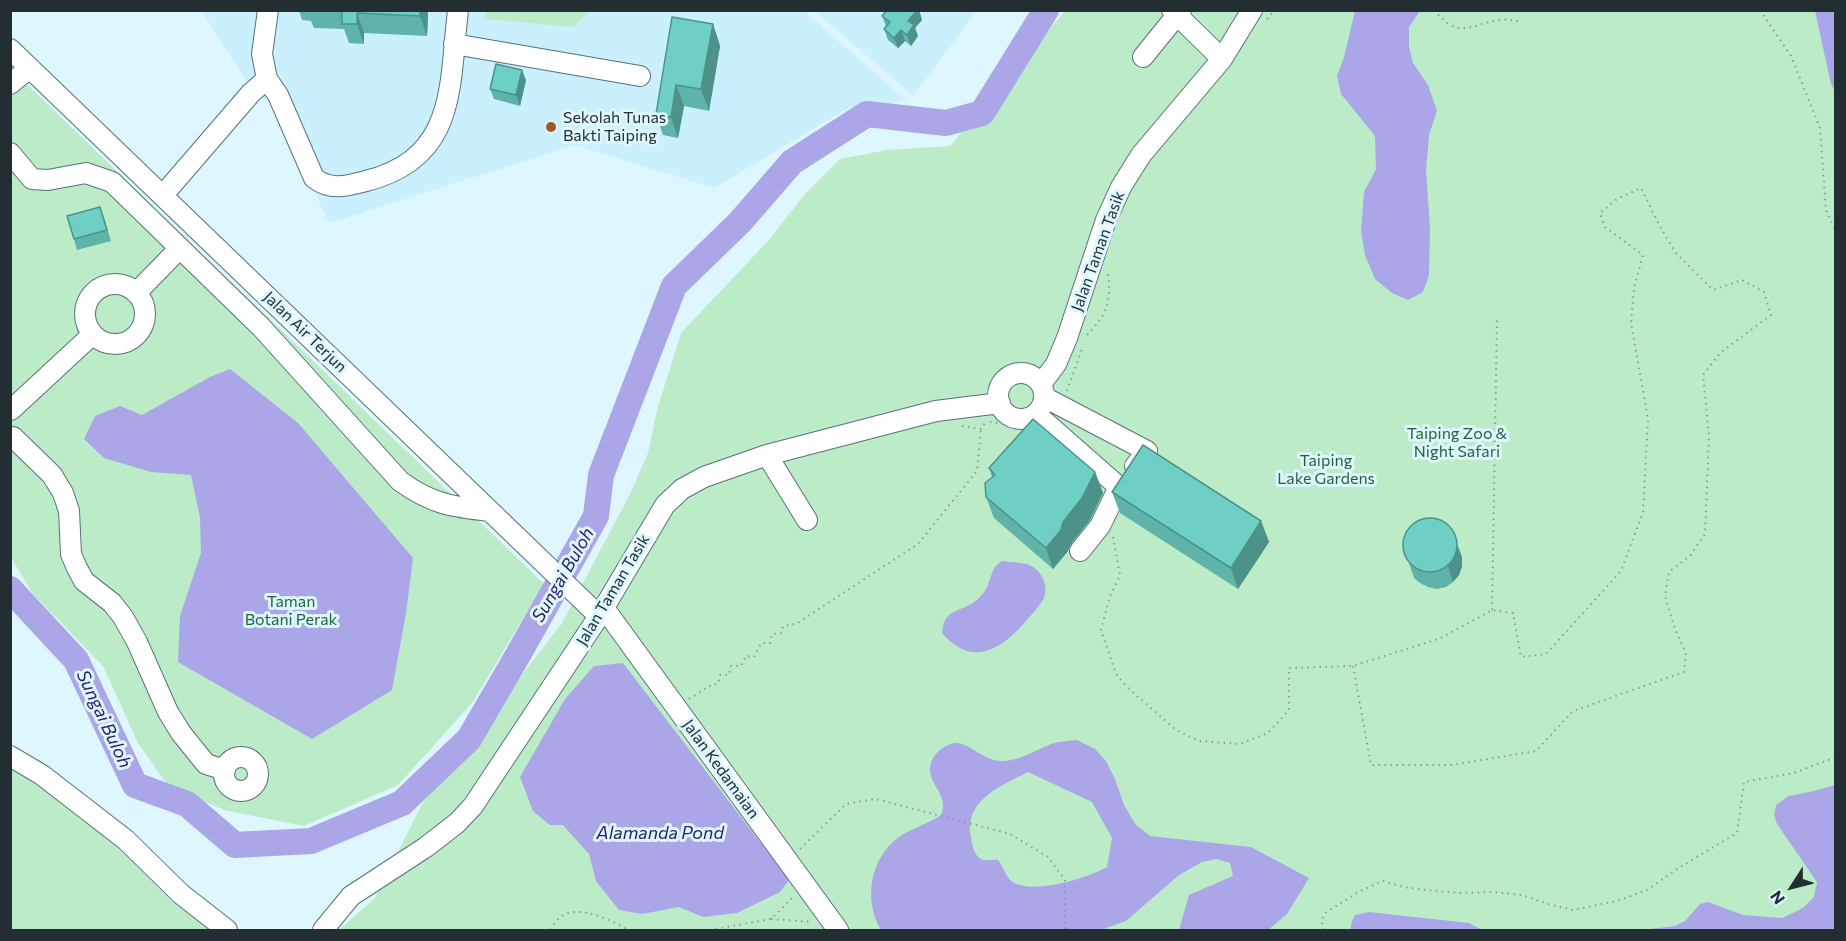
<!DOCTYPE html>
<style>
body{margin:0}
#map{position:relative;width:1846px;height:941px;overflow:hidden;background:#def6fd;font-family:Commissioner,sans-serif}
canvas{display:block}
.frame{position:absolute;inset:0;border:12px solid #232e32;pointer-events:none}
.north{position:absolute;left:1762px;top:857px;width:60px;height:60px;-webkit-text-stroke:4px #def6fd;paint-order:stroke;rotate:234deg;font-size:16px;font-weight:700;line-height:24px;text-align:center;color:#232e32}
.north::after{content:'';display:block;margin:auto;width:21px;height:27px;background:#232e32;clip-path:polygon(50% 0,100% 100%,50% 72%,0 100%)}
</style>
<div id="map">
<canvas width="1846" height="941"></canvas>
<div class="frame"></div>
<div class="north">N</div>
</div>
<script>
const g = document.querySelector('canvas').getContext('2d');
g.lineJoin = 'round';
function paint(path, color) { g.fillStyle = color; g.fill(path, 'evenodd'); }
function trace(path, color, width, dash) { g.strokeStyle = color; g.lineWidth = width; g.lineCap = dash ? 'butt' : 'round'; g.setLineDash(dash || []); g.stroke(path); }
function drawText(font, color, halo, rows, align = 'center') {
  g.font = font + ' Commissioner,sans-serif'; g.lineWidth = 6; g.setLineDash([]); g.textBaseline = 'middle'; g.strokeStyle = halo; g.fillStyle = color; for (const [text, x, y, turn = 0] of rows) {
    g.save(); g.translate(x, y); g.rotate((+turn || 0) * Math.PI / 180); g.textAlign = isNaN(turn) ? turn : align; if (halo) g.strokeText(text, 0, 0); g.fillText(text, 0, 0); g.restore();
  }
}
const built = new Path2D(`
 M201,11H804L907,101L848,108L714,188L575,145L329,223L274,104L255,94Z
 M815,11H977L913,96Z`);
const green = new Path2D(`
 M485,11V10L590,11L573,27L485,19Z
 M1065,11H1835V930H339L375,898L422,804L562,623L631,492L648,453L657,410L681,333L768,241L805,194L840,159L886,150L950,146Z
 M11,69L544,584L472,703L398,785L304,826L224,810L168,786L138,743L103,666L33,594L11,558Z
 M10,768C85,813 148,873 212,930H11Z`);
const water = new Path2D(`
 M1355,11H1420L1409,27V46L1413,63L1428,85L1437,111L1429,135L1426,171L1430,228L1429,275L1423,292L1408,300L1392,293L1375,279L1365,255L1361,232L1364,192L1376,169L1375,136L1341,94L1337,76L1344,57Z
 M1815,11H1835V91L1831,84Z
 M230,369L298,423L413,558L406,613L392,690L312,739L178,662L180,616L201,553L200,518L191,475L151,472L104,458L84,439L95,416L120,406L142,415L210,377Z
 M1002,561C1010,562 1022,562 1029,565C1040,569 1048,584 1045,595C1042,604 1032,614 1026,621C1001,650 972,668 942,633C944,605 964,614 980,597C989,589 989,577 995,567C997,565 999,563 1002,561Z
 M623,663L789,880L780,892L737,913L703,917L679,907L642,914L619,910L596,881L589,854L563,825H550L533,811L520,777L565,699L594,666Z
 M1077,740L1095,749L1106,761L1115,779L1124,805L1136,825L1150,836L1251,847L1309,878L1287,914L1268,930H1179L1189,895L1233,876L1230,863L1216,859L1202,862L1179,875L1126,921L1101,930H881C863,900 870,858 899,837C912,828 928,824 941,815C950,796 928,784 930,767C932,754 943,745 955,743C969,742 983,761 1002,761C1020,761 1037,749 1054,743C1062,741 1070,741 1077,740ZM1028,772L1092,802L1112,838L1107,867C1088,878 1033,895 1013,882C1005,877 1004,867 998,860C992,859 989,861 984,860C974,858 972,844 971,837C964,800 1001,786 1028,772Z
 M1835,785V930H1641L1675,926L1685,921L1700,904L1708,902L1743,915L1782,918L1803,908L1814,897L1817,882L1777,824L1774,815L1776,805L1789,796L1814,791Z
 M1369,912L1469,923L1482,930H1351V924L1355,915Z`);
const river = new Path2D(`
 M10,589L76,660L135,785L187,804L235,845L311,841L402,803L469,739L518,655L596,516L601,475L674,286L740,222L792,162L867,114L946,123L982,113L1046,10`);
const path = new Path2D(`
 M1434,10C1459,40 1468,25 1499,20C1505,19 1511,20 1518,21
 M1760,10L1791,56L1820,128L1826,210L1836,232
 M1267,19L1275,10
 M1087,335C1108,312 1111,304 1108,273
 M1067,391L1082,349
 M990,422L1023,426
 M962,426L981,429L985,423
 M1113,537L1120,575L1110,596L1101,630L1116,674L1128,688L1176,730L1199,741L1240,744L1268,733L1289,710V668L1353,666L1441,638L1492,610L1513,613L1521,657L1546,654L1621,571L1643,512L1648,419L1631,323L1634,288L1643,255L1605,227L1600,213L1617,199L1641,188L1659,225L1675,252L1713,290L1742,280L1764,292L1771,315L1720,353L1703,375L1709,436L1705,534L1690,556L1669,572L1665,596L1675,629L1686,653L1684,672L1573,711L1536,751L1452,765H1371L1353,666
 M1492,610L1497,319
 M689,699L713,684H718L720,675H729L731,666H741L746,656L754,657L761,643H770L772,634L781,633L783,626L796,624L918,544L977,471L981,429
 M800,849L846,804L876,799L1010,834L1048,857L1065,880V930
 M771,919L813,922
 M551,930C565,896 606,918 629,930
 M710,930L771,919L793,897
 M1323,930L1322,920L1325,913L1360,891L1383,881L1403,887L1426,890L1460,893L1492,892L1522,895L1548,904L1573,910L1617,901L1647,890L1680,867L1737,833L1744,782L1794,773L1836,757`);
const minor = new Path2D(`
 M1172,10L1222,59
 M454,44L640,76
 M10,49L599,616
 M1143,57L1181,10
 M267,79L278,95L314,178C331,191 347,186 366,181C457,158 449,87 458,10
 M10,84L30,68
 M10,153L32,179L48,180L86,173L112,182L261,327L400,481C431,504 453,507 490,511
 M163,195L251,93L267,79L262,54L268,10
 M85 314a30 30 0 1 1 60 0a30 30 0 1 1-60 0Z
 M136,293L180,248
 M998 396a23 23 0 1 1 46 0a23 23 0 1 1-46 0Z
 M1041,384L1056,364L1067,338L1106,220L1121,187L1141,155L1222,59L1252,10
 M1044,397L1147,451L1135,466
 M11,410L93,334
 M1036,414L1119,487L1100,526L1080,551
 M13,437L52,475L63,493L69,511L71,554L77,568L84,581L112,603L123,617L137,642L168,712L181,733L206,764L225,770
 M767,455L807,520
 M604,608L838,930
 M10,756L42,775L126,840L181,894L227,930
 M224 774a17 17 0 1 1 34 0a17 17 0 1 1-34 0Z
 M323,930L351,896L426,847L457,823L473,806L599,616L665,505L682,489L704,477L767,455L936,411L1000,403`);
const wall = new Path2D(`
 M299,10H427L428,15L427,36L364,33V44L349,43L344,29L314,28L311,21L302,20Z
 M887,10H919L922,20L915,28L918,36L911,46L905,41L898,48L888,40L884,29L886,26L882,16Z
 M713,24L720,46L709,111L684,106L678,138L663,135L656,114Z
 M526,80L520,106L494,99L490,89Z
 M104,218L111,241L77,250L74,239Z
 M989,468L1095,472L1103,493L1090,520L1071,544L1068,551L1053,569L994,518L986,497L992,477Z
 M1112,492L1261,521L1269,542L1238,589L1120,513Z
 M1403,545L1462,557V566L1459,575L1453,582L1446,587L1437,589L1428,587L1420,583L1414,578Z`);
const shadedWall = new Path2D(`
 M420,10H427L428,15L427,36L420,16Z
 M917,10H919L922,20L915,28L918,36L911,46L907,35L908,21Z
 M357,13L364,33V44L357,24Z
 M713,24L720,46L709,111L701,89Z
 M901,30L905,41L898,48L894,38Z
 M522,70L526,80L520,106L516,95Z
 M676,85L684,106L678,138L671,117Z
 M1095,472L1103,493L1090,520L1071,544L1068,551L1053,569L1046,548Z
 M1261,521L1269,542L1238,589L1231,568Z
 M1456,541L1462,557V566L1459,575L1453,582L1448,566Z`);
const building = new Path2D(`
 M342,10H420V16L357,13V24H342Z
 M887,10H917L908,21L914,25L907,35L901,30L894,38L884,29L890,22L882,16Z
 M672,17L713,24L701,89L676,85L671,117L656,114Z
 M496,64L522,70L516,95L490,89Z
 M100,207L107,230L74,239L67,216Z
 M1033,419L1095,472L1082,498L1063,522L1061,530L1046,548L986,497L985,483L995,475L989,468Z
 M1143,445L1261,521L1231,568L1112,492Z
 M1403 545a27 27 0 1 1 54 0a27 27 0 1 1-54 0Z`);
const markers = [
 [551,127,6,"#9e582d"]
];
const poiNames = [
 ["Sekolah Tunas",563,118],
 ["Bakti Taiping",563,136]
];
const streetNames = [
 ["Jalan Taman Tasik",1098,251,-70],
 ["Jalan Air Terjun",305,332,44],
 ["Jalan Taman Tasik",613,590,-59],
 ["Jalan Kedamaian",721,769,54]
];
const parkNames = [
 ["Taiping Zoo &",1457,434],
 ["Night Safari",1457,452],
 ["Taiping",1326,461],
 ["Lake Gardens",1326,479],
 ["Taman",291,602],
 ["Botani Perak",291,620]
];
const waterNames = [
 ["Sungai Buloh",563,575,-60],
 ["Sungai Buloh",104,719,65],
 ["Alamanda Pond",660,833]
];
paint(built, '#c9f0fc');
paint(green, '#bcecc7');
paint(water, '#aaa6e8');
trace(river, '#aaa6e8', 26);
trace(minor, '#577179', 22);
trace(path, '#899ba0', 2, [1.5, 4.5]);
trace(minor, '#fff', 20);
paint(wall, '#5fb3a9');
paint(shadedWall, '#4d9289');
paint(building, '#6ed0c4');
trace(building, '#4d9289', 1.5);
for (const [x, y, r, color] of markers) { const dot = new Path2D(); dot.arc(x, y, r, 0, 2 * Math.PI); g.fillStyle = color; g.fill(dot); trace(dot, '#def6fd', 2); }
drawText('16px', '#232e32', '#def6fd', poiNames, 'left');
drawText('16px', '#232e32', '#def6fd', streetNames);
drawText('16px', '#206539', '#def6fd', parkNames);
drawText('italic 18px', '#2d1c68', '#def6fd', waterNames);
</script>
